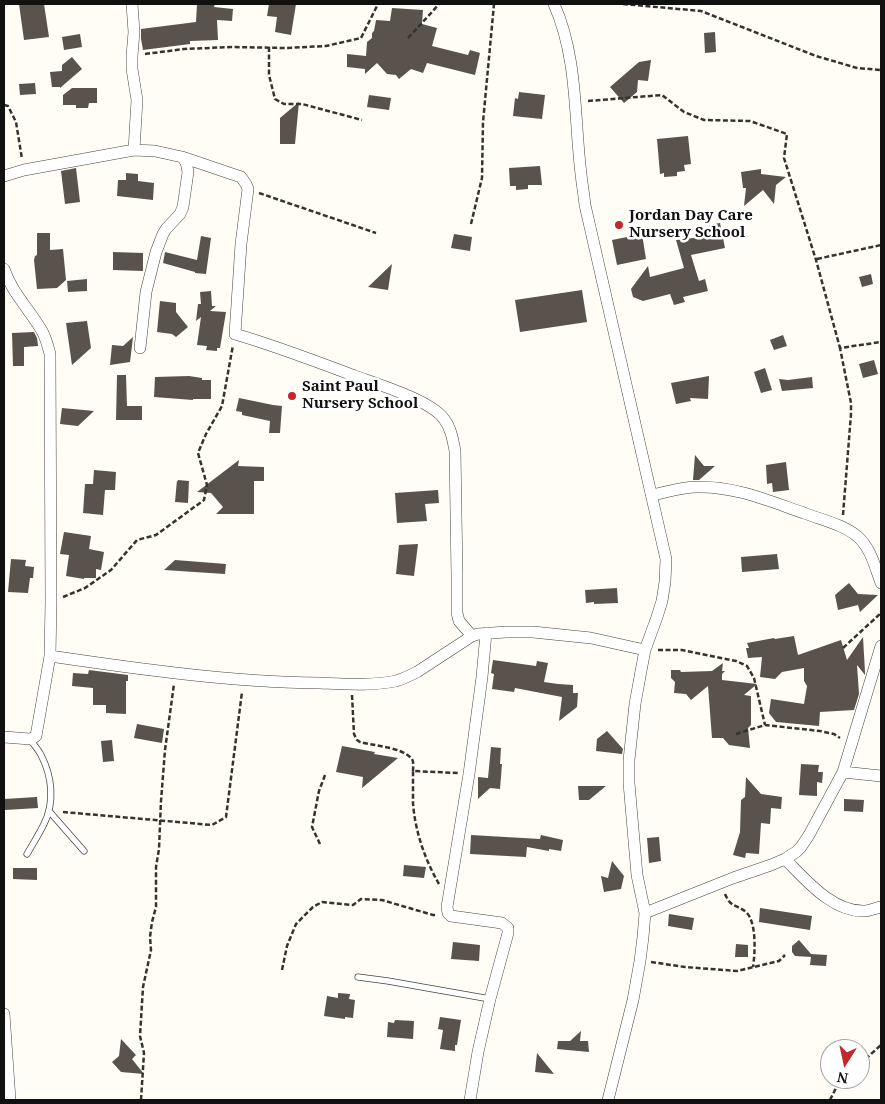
<!DOCTYPE html>
<style>
body{margin:0}
#map{position:relative;width:885px;height:1104px;overflow:hidden;background:#fffdf5;font-family:"Noto Serif",serif}
canvas{display:block}
.frame{position:absolute;inset:0;border:5px solid #111;pointer-events:none}
.north{position:absolute;left:820px;top:1039px;width:50px;height:50px;box-sizing:border-box;background:#fff;border:1px solid #a0a0a0;border-radius:50%;rotate:190deg;font-size:14px;font-weight:700;line-height:20px;text-align:center;color:#111}
.north::after{content:'';display:block;margin:auto;width:18px;height:22px;background:#c4262e;clip-path:polygon(50% 0,100% 100%,50% 72%,0 100%)}
</style>
<div id="map">
<canvas width="885" height="1104"></canvas>
<div class="frame"></div>
<div class="north">N</div>
</div>
<script>
const g = document.querySelector('canvas').getContext('2d');
g.lineJoin = 'round';
function paint(path, color) { g.fillStyle = color; g.fill(path, 'evenodd'); }
function trace(path, color, width, dash) { g.strokeStyle = color; g.lineWidth = width; g.lineCap = dash ? 'butt' : 'round'; g.setLineDash(dash || []); g.stroke(path); }
function drawText(font, color, halo, rows, align = 'center') {
  g.font = font + ' "Noto Serif",serif'; g.lineWidth = 5; g.setLineDash([]); g.textBaseline = 'middle'; g.strokeStyle = halo; g.fillStyle = color; for (const [text, x, y, turn = 0] of rows) {
    g.save(); g.translate(x, y); g.rotate((+turn || 0) * Math.PI / 180); g.textAlign = isNaN(turn) ? turn : align; if (halo) g.strokeText(text, 0, 0); g.fillText(text, 0, 0); g.restore();
  }
}
const building = new Path2D(`
 M19,4H44L49,37L24,40Z
 M197,4H215L214,7L233,9L232,21L217,20L218,40L190,41V44L143,50L141,39V29L196,22Z
 M269,4H296L291,35L275,32L277,17L267,16Z
 M392,8L423,10L422,24L437,28L432,46L468,55L470,50L480,53L475,75L427,63L423,73L411,69L399,79L396,75L387,74L377,63L365,74V69L347,67V54L366,56L367,42L372,38V33L374,31L376,20L390,21Z
 M715,32L716,52L705,53L704,33Z
 M80,34L82,47L64,50L62,37Z
 M72,57L82,69L60,88V87H52L50,72L62,71V65Z
 M651,60L648,81L638,80L637,92L624,103L610,87L639,62Z
 M35,83L36,94L20,95L19,84Z
 M72,88H97V103H89L88,108H76V105H63V95Z
 M519,92L545,95L542,119L513,116L515,98L518,99Z
 M369,95L391,98L389,110L367,107Z
 M299,102L295,144H280V118Z
 M688,136L691,164L684,165L685,171L677,172V176L664,177V173L660,174L657,139Z
 M540,166L542,185H528V189L516,190V186H510L509,168Z
 M76,168L80,202L65,204L61,171Z
 M761,169V174L786,177L776,185L774,204L763,190L744,206L746,188H743L741,172Z
 M126,173L138,174V181L154,183L153,200L117,196L118,180H126Z
 M720,223L725,248L691,255L699,281L705,279L708,291L683,297L685,302L674,305L670,294L643,301L633,297L631,289L648,266L650,277L684,268L676,240L711,236L709,225Z
 M37,233H50V250L63,249L66,280L57,288L37,289L34,260L35,256L37,255Z
 M454,234L472,237L470,251L451,248Z
 M642,234L646,259L617,265L612,240Z
 M201,236L211,238L206,274L195,273V272L163,263L165,252L197,260Z
 M113,252L143,253V271L113,270Z
 M392,264L388,290L368,287Z
 M871,274L873,284L862,287L859,277Z
 M87,279V291L68,292L67,281Z
 M582,290L587,322L520,332L515,300Z
 M211,291L212,306H216L210,311L226,312L220,348H217V351L206,350L207,346L197,345L201,317L196,321L198,304H201L200,292Z
 M160,301L176,303V312L188,327L176,337L172,334L157,332Z
 M87,321L91,348L72,365L66,323Z
 M34,332L37,338L38,346L24,347V366H13L12,333Z
 M783,335L787,346L774,350L770,340Z
 M133,337L130,362L110,365L112,345L123,346Z
 M874,360L878,374L863,378L859,364Z
 M765,368L772,390L761,393L754,372Z
 M117,375H126L127,406H142V420H116Z
 M189,376L202,378V380H211V399H193V400L154,397L155,377Z
 M709,376L708,399L690,398L691,401L676,404L671,383Z
 M812,377L813,388L782,391L779,379L788,380Z
 M239,398L273,405L282,406L280,433H269L270,421L242,415V412L236,411Z
 M62,408L94,411L78,426L60,424Z
 M695,455L704,466H715L699,480H693Z
 M239,460L238,466L264,467V481H254V514H216L223,507L211,493L197,492Z
 M786,462L789,490L773,492L772,483L767,484L766,465Z
 M94,470L116,472L115,490H105L103,515L83,513L85,484H93Z
 M177,480L178,482V480L189,481L188,503L175,502Z
 M438,490L439,503L425,504L427,521L397,523L395,493Z
 M64,532L91,536L89,549L104,552L101,570L96,569V578H84V579L66,576L69,555L60,554Z
 M418,544L414,576L396,574L399,545Z
 M777,554L779,569L742,572L741,557Z
 M11,559L26,560L25,566L34,567L33,578H30L28,593L8,592Z
 M175,560L226,564L225,574L164,570Z
 M849,583L858,594L878,595L860,612L858,605L838,610L835,595Z
 M617,588L618,603L594,604V602L586,603L585,590Z
 M794,636L798,655L841,640L847,660L863,637L865,672V675L857,665L859,694L854,710L820,712L819,726L776,722L769,713L771,699L804,704L807,686L804,681V668L782,672L775,679L760,677L762,657L748,658L746,648H749L747,643L774,638L775,639Z
 M493,660L536,666L537,661L548,663L544,682L558,684L573,685V693H578L577,707L559,721L562,697L515,688L514,692L492,689L494,674L491,673Z
 M723,663L722,671H725L722,674V680L757,684L744,695L751,696V725L748,728L750,748L729,745L723,738H712L708,686L691,700L686,694L674,693L675,682L671,678V670H680L681,672L712,671Z
 M89,670L128,675V681H126V714L106,713V705H93V688L72,686L73,673L88,674Z
 M137,724L164,729L162,743L134,738Z
 M607,731L623,749L622,754L596,751L597,739Z
 M112,740L114,761L103,762L101,741Z
 M342,746L375,752L374,754L398,758L362,788L363,777L336,772Z
 M491,747L501,748L500,764H502L500,789L490,788L478,799V777L488,778Z
 M801,764L819,765L818,772H823L822,783L817,782V796L799,795Z
 M746,777L761,794L782,797L781,809L771,808L770,824L761,823L759,854L746,853L745,858L733,855L740,832L741,800L745,797Z
 M578,786H606L589,800H579Z
 M37,797L38,808L5,810L4,799Z
 M844,799L864,800L863,812L844,811Z
 M471,835L540,839L541,835L563,840L561,851L549,849V851L527,847L526,857L470,854Z
 M659,837L661,861L649,863L647,838Z
 M612,861L624,876L621,889L604,892L601,876L608,878Z
 M404,865L426,867L424,878L403,876Z
 M13,868H37V880L13,879Z
 M760,908L812,916L810,930L759,922Z
 M669,914L694,918L692,930L668,926Z
 M799,940L811,954L827,955L826,966L810,965L811,957L795,956L792,952V946Z
 M453,942L480,945L479,961L451,959Z
 M736,944L748,945V957H735Z
 M338,993L350,994L349,999L355,1000L353,1018L345,1017V1019L324,1016L327,996L338,998Z
 M440,1017L461,1020L457,1045H455V1051L440,1049L443,1030L438,1029Z
 M395,1020L414,1021L413,1039L387,1037L388,1022L394,1023Z
 M581,1031L580,1041H588L589,1052L557,1049L558,1041H570Z
 M121,1039L136,1055L132,1059L144,1074L121,1072L112,1062L119,1056Z
 M537,1053L554,1074L535,1072Z`);
const path = new Path2D(`
 M623,4L701,11L816,56L857,68L881,70
 M408,38L432,12L439,4
 M269,47V75L275,99L284,104H302L362,120
 M145,54L184,49L232,47L286,48L326,46L361,38L378,4
 M588,101L662,95L684,112L704,120L750,121L787,134L784,158L816,260L840,348
 M4,105L8,106L16,122L22,159
 M259,193L376,233
 M471,224L482,178L483,122L494,4
 M817,259L881,245
 M843,515L851,414V403L840,348L881,342
 M63,597L85,588L111,570L137,540L156,535L204,500L207,485L198,453L206,434L222,406L233,345
 M843,648L881,613
 M658,650H682L736,661L747,666L754,678L765,725
 M352,695L354,734L357,740L360,742C375,746 402,747 412,759C414,762 413,767 413,771
 M736,734L765,725L820,731L834,734L840,738
 M63,812L212,825L226,817L242,692
 M320,844L312,827L319,791L325,775
 M439,884C425,860 415,831 413,803C413,792 413,782 413,771L458,773
 M725,894C731,908 736,904 746,912C757,922 755,954 753,967
 M651,962L685,967L737,971L779,961L785,955
 M282,970L287,946L296,924L313,907L322,902L353,905L361,899L382,900L433,915H437
 M860,1064L881,1045
 M141,1100L144,1053L140,1036L143,987L151,950L150,937L152,922L156,907V867L159,849L161,801L165,750L174,684
 M830,1100L837,1086L845,1079`);
const service = new Path2D(`
 M49,811L84,851
 M27,854C33,844 39,834 44,824C55,802 52,776 41,755C38,749 33,744 30,739
 M358,977L388,981L490,999`);
const minor = new Path2D(`
 M132,4L134,32L132,56V69L137,100L134,150
 M554,4C578,58 574,117 581,174C582,184 584,195 585,205L666,559L665,582L662,601L657,617L645,650L641,671L635,704L629,760V783L637,875L645,913L643,937L640,961L633,1000L608,1100
 M182,157L241,177L246,184L248,189L241,244L235,334C276,346 315,361 355,376C377,384 430,400 444,419C451,428 453,440 455,451L457,575V613L459,621L472,636
 M4,176L24,170L134,150L155,151L182,157L186,162L188,172L183,207L180,214L166,229L163,234L156,252L146,292L140,348
 M4,269C12,293 30,310 42,331C46,338 48,346 50,354L51,602L50,656L36,736L33,738L30,739L4,737
 M652,495C667,492 682,487 697,487C735,486 769,501 804,513C822,520 842,524 857,536C871,548 875,567 881,583
 M50,656C138,669 230,682 320,683C345,684 372,686 396,681C403,679 411,675 417,672L472,636L478,634L506,632H533L591,638L645,650
 M843,772L881,776
 M785,859C806,880 833,913 866,911C871,910 876,908 881,907
 M645,913L733,878L771,865L785,859L796,852L801,847L809,835L843,772L881,646
 M4,1014L10,1100
 M470,1100L478,1052L490,999L508,933V928L502,923L451,916L448,913L447,907L469,774L482,677L486,633`);
const markers = [
 [619,225,5,"#c4262e"],
 [292,396,5,"#c4262e"]
];
const poiNames = [
 ["Jordan Day Care",629,216],
 ["Nursery School",629,233],
 ["Saint Paul",302,387],
 ["Nursery School",302,404]
];
paint(building, '#5a524d');
trace(service, '#444', 7);
trace(minor, '#444', 12);
trace(path, '#333', 2.5, [5, 2.5]);
trace(service, '#fff', 5.5);
trace(minor, '#fff', 11);
for (const [x, y, r, color] of markers) { const dot = new Path2D(); dot.arc(x, y, r, 0, 2 * Math.PI); g.fillStyle = color; g.fill(dot); trace(dot, '#fff', 2); }
drawText('bold 15px', '#111', '#fff', poiNames, 'left');
</script>
